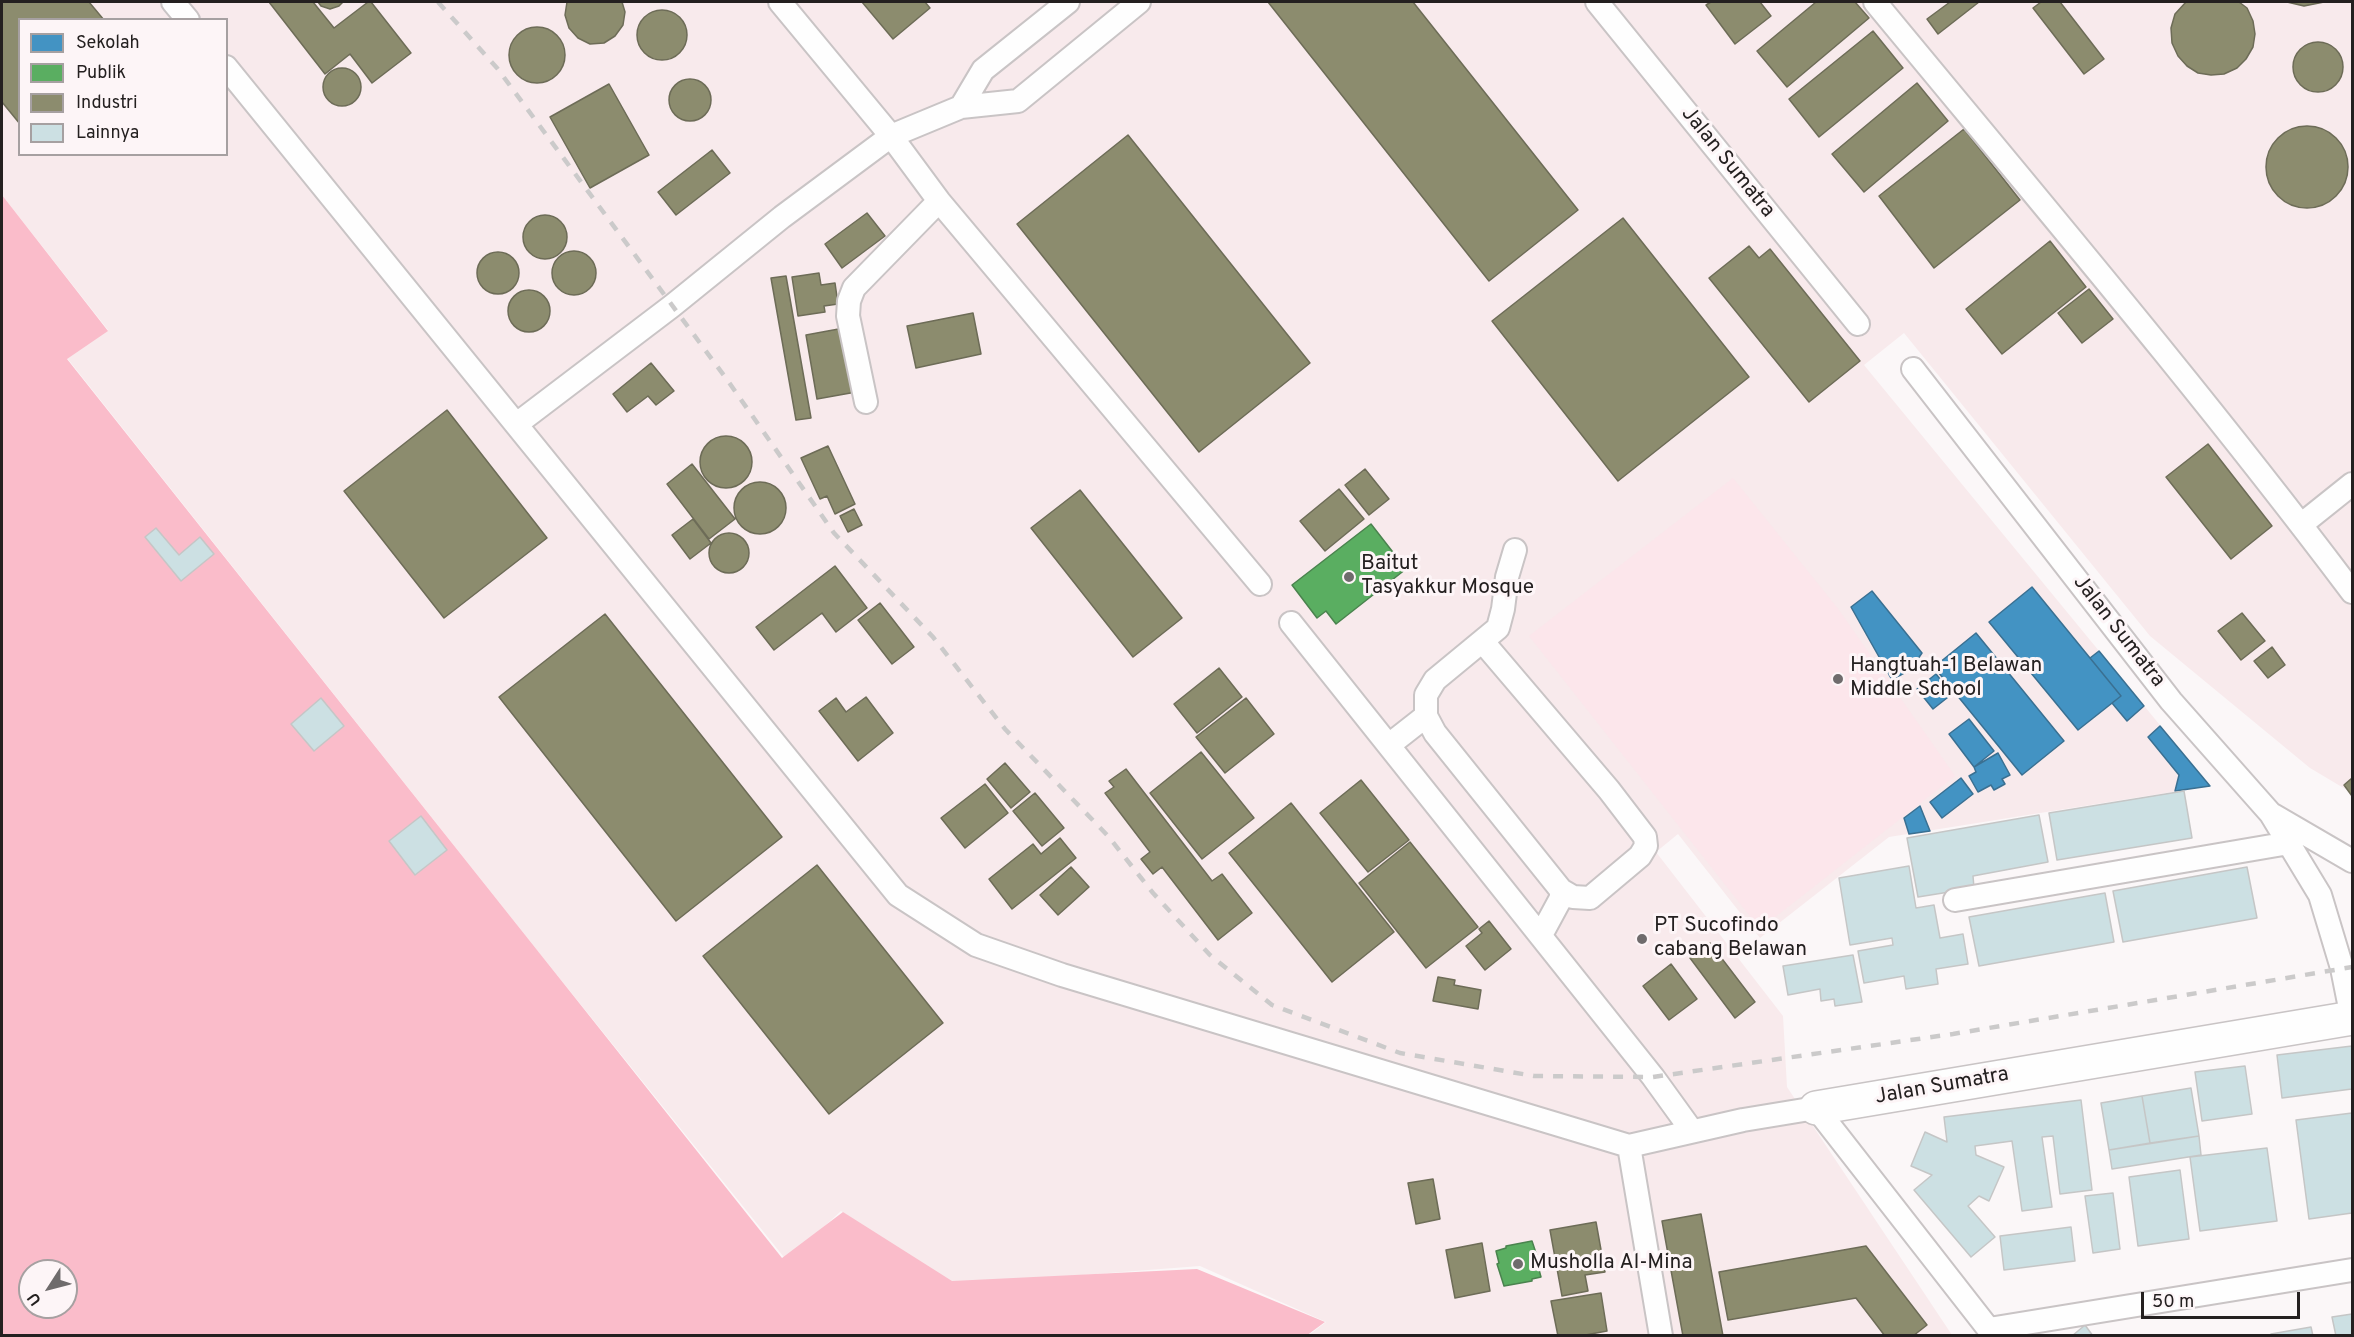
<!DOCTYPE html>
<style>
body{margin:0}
#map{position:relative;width:2354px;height:1337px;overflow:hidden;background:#fbf7f8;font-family:Overpass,sans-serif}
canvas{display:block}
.frame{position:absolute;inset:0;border:3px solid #242020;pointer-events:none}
.legend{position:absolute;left:18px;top:18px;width:210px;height:138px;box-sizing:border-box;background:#fdf5f7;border:2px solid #a6a0a1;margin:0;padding:8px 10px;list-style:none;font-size:18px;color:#242020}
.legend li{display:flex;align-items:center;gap:12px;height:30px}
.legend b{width:30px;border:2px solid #a6a0a1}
.north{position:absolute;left:18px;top:1259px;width:60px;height:60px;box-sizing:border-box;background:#fdf5f7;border:2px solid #a6a0a1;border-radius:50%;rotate:234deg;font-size:16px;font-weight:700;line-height:24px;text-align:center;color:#242020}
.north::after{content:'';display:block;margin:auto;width:21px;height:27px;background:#6f6b6c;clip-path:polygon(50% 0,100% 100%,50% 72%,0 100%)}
.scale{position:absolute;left:2141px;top:1292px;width:159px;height:27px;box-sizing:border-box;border:3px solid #242020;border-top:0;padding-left:8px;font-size:18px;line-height:21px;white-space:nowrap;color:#242020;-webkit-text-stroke:4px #fdf5f7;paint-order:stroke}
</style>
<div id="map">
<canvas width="2354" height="1337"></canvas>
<div class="frame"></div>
<ul class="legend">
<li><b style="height:16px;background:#4393c3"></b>Sekolah</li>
<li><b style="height:16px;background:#5aae61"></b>Publik</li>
<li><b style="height:16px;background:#8c8c6e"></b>Industri</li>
<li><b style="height:16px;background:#cce0e3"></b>Lainnya</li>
</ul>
<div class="north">U</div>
<div class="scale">50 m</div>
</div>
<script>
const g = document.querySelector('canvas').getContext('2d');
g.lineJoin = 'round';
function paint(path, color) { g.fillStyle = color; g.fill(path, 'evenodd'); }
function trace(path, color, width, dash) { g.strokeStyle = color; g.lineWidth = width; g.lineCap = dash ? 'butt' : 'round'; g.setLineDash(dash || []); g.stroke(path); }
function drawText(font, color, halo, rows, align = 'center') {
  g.font = font + ' Overpass,sans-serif'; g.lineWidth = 6; g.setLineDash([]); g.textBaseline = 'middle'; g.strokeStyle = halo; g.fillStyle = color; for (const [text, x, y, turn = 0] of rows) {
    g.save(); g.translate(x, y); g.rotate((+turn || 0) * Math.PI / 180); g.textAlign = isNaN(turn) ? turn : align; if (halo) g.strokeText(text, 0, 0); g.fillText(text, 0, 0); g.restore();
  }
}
const built = new Path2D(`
 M2,2H2352V793L2310,768L2150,636L1904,333L1864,365L2210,786L1889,837L1760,938L1678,834L1656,852L1783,1016L1787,1087L1952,1335H1309L1326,1322L1200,1266L952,1285L841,1211L787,1261L545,960L67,358L108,330L2,195ZM20,20H226V154H20Z`);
const green = new Path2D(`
 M1733,478L1839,610L1955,776L1760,929L1529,636Z`);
const water = new Path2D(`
 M2,195L108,331L67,359L782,1258L843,1212L952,1281L1197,1269L1325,1322L1306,1336L2,1335ZM30,1271H66V1307H30Z`);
const schools = new Path2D(`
 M2032,587L2121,696L2078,730L1989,622Z
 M1872,591L1922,653L1911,669L1892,680L1851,607Z
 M1976,633L2064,741L2022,775L1934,667Z
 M2099,651L2144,706L2127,721L2112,703L2121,696L2090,658Z
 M1936,674L1952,694L1933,709L1917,689Z
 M1969,719L1994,751L1974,767L1949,734Z
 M2160,726L2210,786L2175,791L2179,775L2148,737Z
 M1998,753L2010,775L2002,779L2005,784L1994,790L1991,785L1978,792L1969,776L1976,772L1974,767Z
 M1961,778L1973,794L1942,818L1930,802Z
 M1920,806L1930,831L1909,834L1904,818Z`);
const public = new Path2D(`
 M1371,524L1406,569L1336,624L1326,611L1317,618L1292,585Z
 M1532,1241L1540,1265L1538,1266L1541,1277L1532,1279V1281L1504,1286L1497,1264L1499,1263L1496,1251L1506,1248V1246Z`);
const industry = new Path2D(`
 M2,2H89L104,20H20V124L2,102Z
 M269,2H313L334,28L368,2H371L411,53L372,83L350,54L325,74Z
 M318,2H343L339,6L330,9L321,6Z
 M567,2H622L625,12L623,25L615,36L604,43L590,44L578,38L569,28L565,15Z
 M862,2H925L930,8L893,39Z
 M1268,2H1413L1578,210L1489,281Z
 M1711,2H1760L1771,16L1735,44L1706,5Z
 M1816,2H1855L1869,18L1787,87L1757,51Z
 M1950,2H1979L1938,34L1927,19Z
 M2041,2H2060L2104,59L2084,74L2033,8Z
 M2186,2H2239L2247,8L2253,21L2255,34L2253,47L2246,59L2237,68L2224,74L2211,75L2198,73L2187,66L2178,56L2172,43L2171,28L2175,14Z
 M2287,2H2324L2304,6Z
 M637 35a25 25 0 1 1 50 0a25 25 0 1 1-50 0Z
 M509 55a28 28 0 1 1 56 0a28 28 0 1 1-56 0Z
 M1873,31L1903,68L1819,137L1789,99Z
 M2293 67a25 25 0 1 1 50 0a25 25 0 1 1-50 0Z
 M323 87a19 19 0 1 1 38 0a19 19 0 1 1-38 0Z
 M669 100a21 21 0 1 1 42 0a21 21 0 1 1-42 0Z
 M1917,83L1948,121L1864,192L1832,154Z
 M609,84L649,155L590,188L550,117Z
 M2266 167a41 41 0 1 1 82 0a41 41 0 1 1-82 0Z
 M1964,129L2020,200L1934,268L1879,196Z
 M1128,135L1310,363L1199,452L1017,224Z
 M712,150L730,173L676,215L658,192Z
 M867,213L885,236L842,268L825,244Z
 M523 237a22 22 0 1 1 44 0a22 22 0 1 1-44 0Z
 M1623,218L1749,377L1618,481L1492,321Z
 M2050,241L2086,287L2002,354L1966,309Z
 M1749,246L1759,258L1770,249L1860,361L1809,402L1709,278Z
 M552 273a22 22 0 1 1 44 0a22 22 0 1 1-44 0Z
 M477 273a21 21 0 1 1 42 0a21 21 0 1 1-42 0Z
 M819,273L821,285L835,283L838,304L824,306L825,312L798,316L792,277Z
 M786,276L811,418L796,420L771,278Z
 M2089,289L2113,319L2082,343L2058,313Z
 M508 311a21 21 0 1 1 42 0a21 21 0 1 1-42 0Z
 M973,313L981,354L916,368L907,326Z
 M844,328L856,392L817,399L806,335Z
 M651,363L674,391L656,405L648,396L627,412L613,394Z
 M447,410L547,538L444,618L344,491Z
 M700 462a26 26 0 1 1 52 0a26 26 0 1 1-52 0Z
 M2208,444L2272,526L2231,559L2166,477Z
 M828,446L855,504L835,514L827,496L820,499L801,458Z
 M692,464L735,519L709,539L667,484Z
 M1365,469L1389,499L1369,515L1345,485Z
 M734 508a26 26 0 1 1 52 0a26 26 0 1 1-52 0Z
 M1339,489L1364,519L1325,551L1300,521Z
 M1080,490L1182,618L1133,657L1031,528Z
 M854,509L862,525L848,532L840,516Z
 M693,519L711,543L690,559L672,535Z
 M709 553a20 20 0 1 1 40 0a20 20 0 1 1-40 0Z
 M835,566L867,608L836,632L822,613L774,650L756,627Z
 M880,603L914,647L892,664L858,620Z
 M2242,613L2265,641L2241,660L2218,631Z
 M605,614L782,837L676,921L499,697Z
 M2272,647L2285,665L2268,678L2254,661Z
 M1219,668L1242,697L1197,733L1174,704Z
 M866,697L893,733L858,761L819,711L836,698L846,712Z
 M1246,698L1274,734L1225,773L1196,737Z
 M1201,752L1254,818L1202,859L1150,793Z
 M1005,763L1030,792L1011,808L987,779Z
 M1126,769L1212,881L1222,874L1252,913L1218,940L1162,867L1153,874L1141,859L1150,852L1105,793L1114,787L1109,781Z
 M2352,778V796L2344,785Z
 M1361,780L1409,840L1368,872L1320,813Z
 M985,784L1008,813L965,848L941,818Z
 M1035,793L1064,828L1042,846L1013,811Z
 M1291,803L1394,932L1332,982L1229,853Z
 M1060,838L1076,858L1012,909L989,879L1033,844L1041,854Z
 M1410,842L1478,927L1426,968L1359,883Z
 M817,865L943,1023L829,1114L703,956Z
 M1071,867L1089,887L1058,915L1040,895Z
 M1489,921L1511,949L1485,970L1466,946L1482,933L1479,929Z
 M1710,943L1755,1002L1735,1018L1690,958Z
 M1671,964L1697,999L1669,1020L1643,986Z
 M1438,977L1455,980L1454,985L1481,990L1478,1009L1433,1001Z
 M1433,1179L1440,1219L1416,1224L1408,1183Z
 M1701,1214L1723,1336H1683L1662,1221Z
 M1596,1222L1605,1272L1585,1275L1588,1291L1562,1296L1550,1230Z
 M1482,1243L1490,1291L1455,1298L1446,1250Z
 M1866,1246L1927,1325L1913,1336H1885L1856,1298L1728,1320L1719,1272Z
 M1601,1293L1607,1331L1580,1336H1558L1551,1301Z`);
const building = new Path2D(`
 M156,528L179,555L200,537L214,554L181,581L145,537Z
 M321,698L344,726L314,751L291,724Z
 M2184,791L2192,838L2057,860L2049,813Z
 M2039,815L2048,862L1973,876L1974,888L1918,897L1907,838Z
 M421,816L447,850L415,875L389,841Z
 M1909,866L1916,908L1934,905L1940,938L1963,934L1968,964L1936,969L1938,984L1906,989L1904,976L1864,983L1858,951L1893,945L1892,938L1850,945L1839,878Z
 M2247,867L2257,918L2123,942L2113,891Z
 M2105,893L2114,942L1979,966L1969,917Z
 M1853,955L1862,1002L1835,1006L1834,999L1821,1001L1820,989L1788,995L1783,966Z
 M2352,1046V1089L2282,1098L2277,1055Z
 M2245,1066L2252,1114L2202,1121L2195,1072Z
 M2191,1088L2199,1136L2150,1143L2142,1096Z
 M2142,1096L2150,1143L2109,1150L2101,1103Z
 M2081,1100L2092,1190L2060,1194L2053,1136L2042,1137L2052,1207L2022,1211L2012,1141L1975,1146L1976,1155L2004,1167L1989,1201L1979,1196L1968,1206L1995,1237L1971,1257L1914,1190L1932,1175L1911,1166L1925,1132L1947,1142L1944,1117Z
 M2352,1113V1213L2309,1219L2296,1120Z
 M2199,1136L2201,1155L2112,1169L2109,1150Z
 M2267,1148L2277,1221L2200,1231L2190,1157Z
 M2180,1170L2189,1239L2138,1246L2129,1177Z
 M2113,1193L2120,1249L2093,1253L2085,1196Z
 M2071,1227L2075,1261L2004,1270L2000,1236Z
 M2352,1314V1336H2336L2332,1317Z
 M2085,1325L2093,1336H2072Z
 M2311,1327L2313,1336H2272L2271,1334Z`);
const minor = new Path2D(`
 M173,2L188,20
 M780,2L891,136L939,201L1260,584
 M1597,2L1858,324
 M1875,2C2036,197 2200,390 2352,592
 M226,67L898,895L976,945L1062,975L1629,1146L1743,1120L1816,1108L1994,1336
 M961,107L983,70L1068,2
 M1913,369L2171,701L2271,814L2320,895L2342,968L2352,1018
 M866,402L848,316L849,301L854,288L939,201
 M518,423L672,306L782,217L891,136L961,107L1018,101L1139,2
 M2302,524L2352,484
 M1515,550L1507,577L1503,609L1498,628L1435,680L1426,695V716L1435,733L1561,890V898L1541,935
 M1291,623L1653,1077L1692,1131
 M1483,642L1609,790L1645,837L1646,846L1640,856L1590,898L1573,897L1561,890
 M1389,745L1426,716
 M2273,815L2352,861
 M1955,900L2289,843
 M1629,1146L1661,1336
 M1989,1329L2352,1270`);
const highway = new Path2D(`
 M1816,1108L2352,1018`);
const rail = new Path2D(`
 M438,2L497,68L728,381L834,533L933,637L1005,729L1108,836L1153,893L1210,955L1272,1005L1400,1053L1534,1076L1653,1077L1953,1034L2352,967`);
const markers = [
 [1349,577,6,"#6f6b6c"],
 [1838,679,6,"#6f6b6c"],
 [1642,939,6,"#6f6b6c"],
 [1518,1264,6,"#6f6b6c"]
];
const streetNames = [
 ["Jalan Sumatra",1727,163,51],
 ["Jalan Sumatra",2118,632,52],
 ["Jalan Sumatra",1942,1087,-10]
];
const poiNames = [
 ["Baitut",1361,565],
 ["Tasyakkur Mosque",1361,589],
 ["Hangtuah-1 Belawan",1850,667],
 ["Middle School",1850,691],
 ["PT Sucofindo",1654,927],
 ["cabang Belawan",1654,951],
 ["Musholla Al-Mina",1530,1264]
];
paint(built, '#f8eaec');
paint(green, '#fce6eb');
paint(water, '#fabcca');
paint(schools, '#4393c3');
trace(schools, '#3a7092', 1.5);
paint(public, '#5aae61');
trace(public, '#4a834e', 1.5);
paint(industry, '#8c8c6e');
trace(industry, '#6d6c57', 1.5);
paint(building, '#cce0e3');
trace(building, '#c5c6c6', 1.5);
trace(minor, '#c9c4c5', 26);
trace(highway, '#c9c4c5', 36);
trace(minor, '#fefefe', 22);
trace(highway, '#fefefe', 33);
trace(rail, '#cbcaca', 4.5, [10, 10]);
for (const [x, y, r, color] of markers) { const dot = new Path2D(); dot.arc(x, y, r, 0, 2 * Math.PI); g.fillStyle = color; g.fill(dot); trace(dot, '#fdf5f7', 2); }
drawText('21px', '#242020', '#fdf5f7', streetNames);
drawText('21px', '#242020', '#fdf5f7', poiNames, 'left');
</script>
